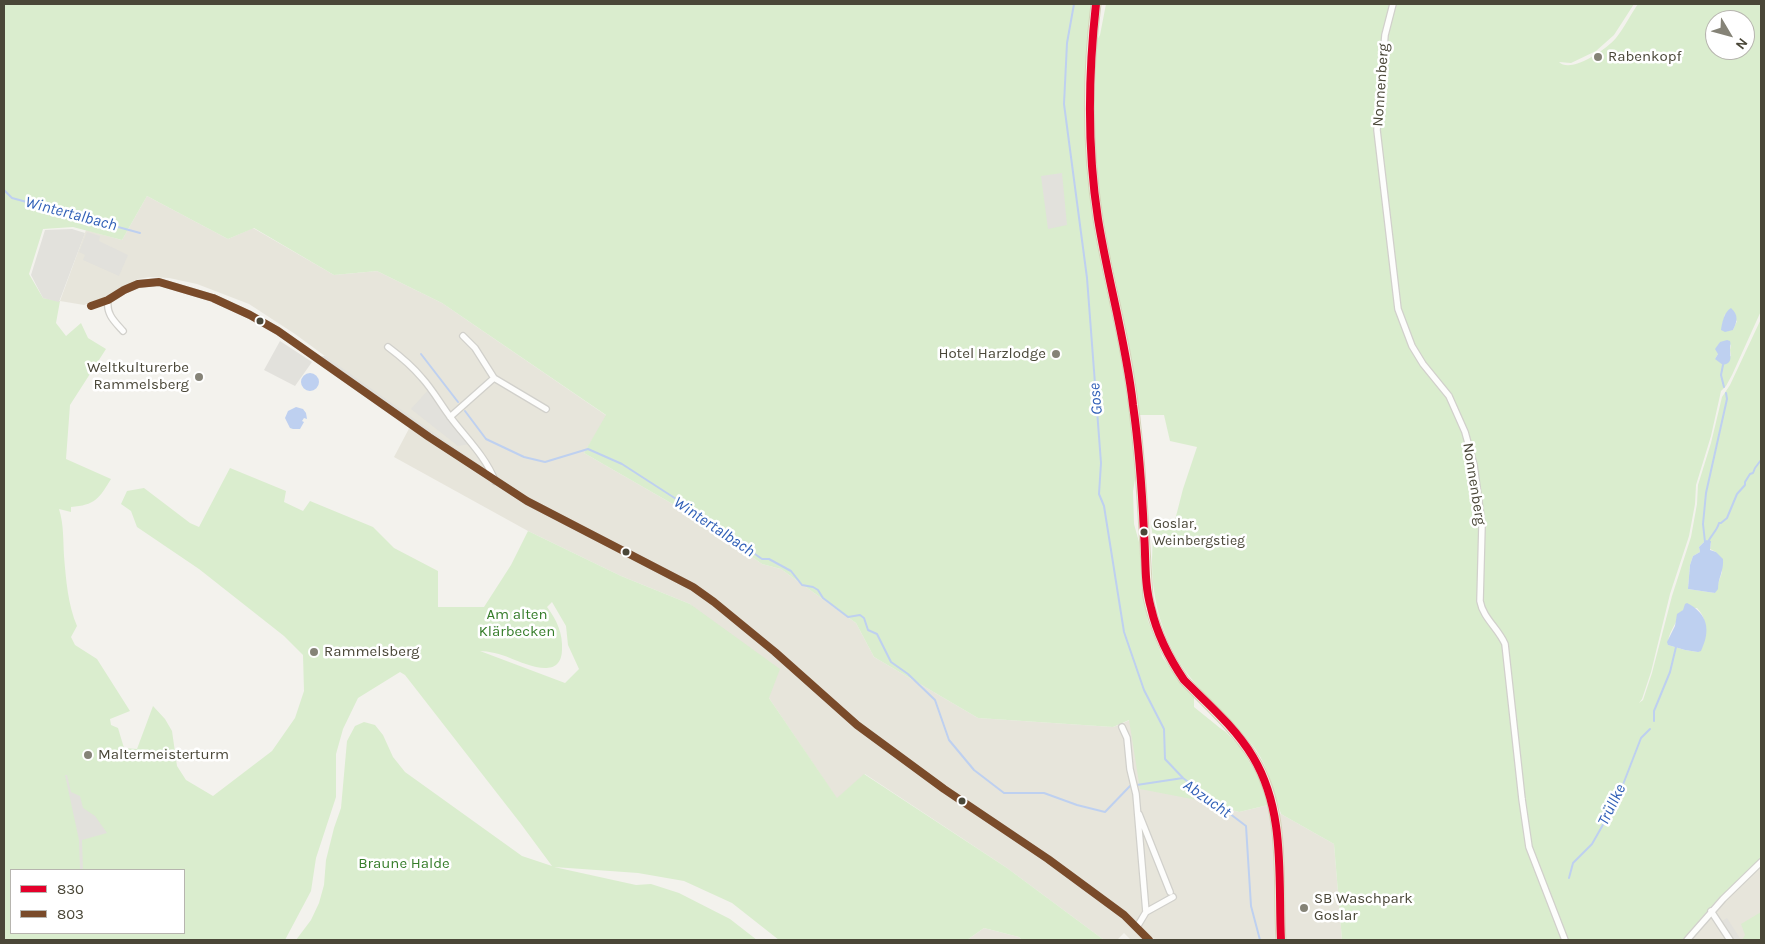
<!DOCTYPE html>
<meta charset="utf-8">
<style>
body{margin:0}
#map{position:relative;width:1765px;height:944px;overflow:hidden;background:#f3f2ed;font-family:Karla,sans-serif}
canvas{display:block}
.frame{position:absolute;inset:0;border:5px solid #4a4738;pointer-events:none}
.legend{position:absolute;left:10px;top:869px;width:175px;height:65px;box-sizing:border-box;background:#fff;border:1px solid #b7b5af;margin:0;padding:6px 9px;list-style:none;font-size:15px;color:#4a4738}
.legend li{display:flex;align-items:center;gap:10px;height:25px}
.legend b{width:25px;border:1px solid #b7b5af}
.north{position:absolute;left:1705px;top:10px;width:50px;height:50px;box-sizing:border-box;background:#fff;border:1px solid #b7b5af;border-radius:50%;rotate:127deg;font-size:14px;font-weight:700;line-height:20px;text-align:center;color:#4a4738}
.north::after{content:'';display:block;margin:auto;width:18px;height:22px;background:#858377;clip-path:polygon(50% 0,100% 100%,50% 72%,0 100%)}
</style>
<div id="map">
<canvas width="1765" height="944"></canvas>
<div class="frame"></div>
<ul class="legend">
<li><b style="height:6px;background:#e4002b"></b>830</li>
<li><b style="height:6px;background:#7a4b2a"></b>803</li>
</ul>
<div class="north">N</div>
</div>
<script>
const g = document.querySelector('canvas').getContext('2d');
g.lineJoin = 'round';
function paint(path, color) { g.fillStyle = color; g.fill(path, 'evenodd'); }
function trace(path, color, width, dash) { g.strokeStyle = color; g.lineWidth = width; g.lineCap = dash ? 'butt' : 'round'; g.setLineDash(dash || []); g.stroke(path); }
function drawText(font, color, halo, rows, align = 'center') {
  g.font = font + ' Karla,sans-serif'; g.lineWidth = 5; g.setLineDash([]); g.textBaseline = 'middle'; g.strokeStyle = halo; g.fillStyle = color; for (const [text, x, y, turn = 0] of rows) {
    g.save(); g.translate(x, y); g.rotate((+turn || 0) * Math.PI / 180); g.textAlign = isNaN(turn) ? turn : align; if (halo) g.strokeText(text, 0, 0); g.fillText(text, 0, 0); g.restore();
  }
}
const residential = new Path2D(`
 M147,196L228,239L253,228L334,275L377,271L442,303L607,416L584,453L704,522L762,564L781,569L856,623L874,657L978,718L1113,727L1130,720L1197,800L1239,812L1268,805L1281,814L1334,844L1342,940H1131L1124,933L1117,940H1104L1007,868L865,774L837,799L769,698L690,604L621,576L528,531L394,457L413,421L295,334L249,304L197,284L169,278L150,277L138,279L108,296L84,305L60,301L86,230L122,240Z
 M1761,859V940H1682L1717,900Z
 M984,928L1019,937L1022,940H967Z`);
const green = new Path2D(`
 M4,4H1092L1086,109L1129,400L1136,474L1133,491L1134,524L1139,542L1144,598L1148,621L1163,658L1173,672L1194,697V707L1220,728L1226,732L1240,747L1261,781L1268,805L1239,812L1197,800L1140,789L1129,720L1113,727L978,718L874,657L856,623L781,569L762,564L704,522L584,453L606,415L442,303L377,271L334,275L254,228L228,239L147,196L122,240L73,227L43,229L29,274L43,298L60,301L56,323L66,336L81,323L88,338L106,349L70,405L66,459L111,479C99,499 95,505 71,507V512L59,509C64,525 63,541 64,556C66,580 68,605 77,626L71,637L75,645L97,659L130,711L110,719L111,725L118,728L124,748L137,749L153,706L165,719L172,731L177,766L186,780L213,796L272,751L295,718L304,691L303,655L284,636L199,569L137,527L131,511L121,504L127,491L144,488L190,523L199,527L230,468L286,491L284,502L303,511L310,501L373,527L394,548L438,571V607H484L511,565L528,531L621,576L690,604L780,669L769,698L837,798L864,774L1007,868L1104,940H1022L1019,937L984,928L967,940H779L732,903L684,881L638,873L554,867L636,885L651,884L679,893L730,919L757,940H296L311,920L319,903L324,885L326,860L334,828L341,808L347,741L355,726L364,722L375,725L383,735L393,757L405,772L522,856L552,866L521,824L405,675L400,672L358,698L343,729L336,754V797L316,858L311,891L285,940H4ZM552,602L566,626L568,645L579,669L565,683L480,651C488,651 501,654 510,658C526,664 561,681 562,650C563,634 557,620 547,607ZM11,870H184V933H11Z
 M1106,4H1634L1614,35L1596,51L1571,63L1559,62C1571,74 1607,49 1616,38C1625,27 1630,15 1638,4H1761V311L1732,375L1726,386L1721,391L1711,436L1696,485L1695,504L1689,536L1670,594L1651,672L1642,699L1639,703L1643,700L1652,673L1672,596L1691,537L1697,504L1698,485L1711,443L1722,397L1730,385L1761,319V859L1717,900L1682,940H1342L1334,844L1281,814C1274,793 1269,769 1256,750C1232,716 1191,688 1173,651C1159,624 1152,593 1152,563C1152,549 1154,538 1151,525L1160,521L1174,524L1183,489L1197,447L1170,441L1164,415H1140L1129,345L1107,249L1096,173L1094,142L1096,55L1097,40L1100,35ZM1715,20H1745V50H1715ZM1725,314L1737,321L1733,330L1722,326ZM1720,342H1725L1731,345L1730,350L1731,356L1715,359L1718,354ZM1706,540L1711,543L1710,549L1716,552L1722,572L1715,593L1688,589L1690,565L1693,556L1700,552L1699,547ZM1697,608C1711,623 1703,635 1698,652L1685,650L1668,645C1667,634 1678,620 1683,610Z
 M1761,912V940H1742L1745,935L1741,924Z`);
const parking = new Path2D(`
 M1062,173L1067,225L1048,229L1041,176Z
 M72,229L85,233L59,302L43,298L31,275L45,230Z
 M87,232L100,236L99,241L128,255L119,276L83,260L85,255L79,252Z
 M280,341L312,362L295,386L264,370Z
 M325,356L492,474L495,481L314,357Z
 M430,388L471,444L458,446L411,409Z
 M65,775H67L71,792L80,796L83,808L95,816L107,833L82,840L83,870H80L79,840Z
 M1727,918L1741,940H1734L1722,921Z`);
const water = new Path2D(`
 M1731,308C1739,315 1737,322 1733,330L1725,332L1721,330C1722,323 1724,312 1731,308Z
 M1727,340L1730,341C1731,344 1730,346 1730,349C1730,357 1733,363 1723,365L1715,359L1718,354L1715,349L1720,342Z
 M301 382a9 9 0 1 1 18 0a9 9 0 1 1-18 0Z
 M296,407L303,409L306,413L307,419L304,418L302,421L304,422L300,429H293L290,428L285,418L288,411Z
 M1706,540L1711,541L1710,550L1716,552L1723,559C1724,571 1718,578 1718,589L1715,593L1688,589L1690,565L1693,556L1700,552L1699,547Z
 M1687,603C1708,614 1711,630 1701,651L1698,652L1685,650L1668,645L1667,642L1675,626L1677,614L1683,610L1685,604Z`);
const stream = new Path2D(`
 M1074,4L1067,43L1064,104L1087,278L1101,463L1099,494L1104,506L1124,632L1144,690L1164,729L1165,759L1183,778
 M4,190L12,198L140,233
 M421,354L458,402
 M1723,365L1721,375L1724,387
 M465,411L486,439L524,457L545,462L588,449L622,464L687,506L762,559H769L791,571L802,585L813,587L818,590L823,598L848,617L860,615L864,618L868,630L877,634L891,662L908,674L935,700L949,740L974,770L1004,793H1044L1077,805L1105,812L1130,786L1183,778L1246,826L1251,906L1260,940
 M1705,542L1703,524L1706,493L1727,399L1726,393
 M1708,542C1711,535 1717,531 1719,523H1721L1727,518L1737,494L1745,485V482L1750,474L1753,473L1755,468L1761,460
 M1654,721V711L1670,672L1676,647
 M1569,878L1573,863L1592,844L1617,800L1641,738L1650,729`);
const street = new Path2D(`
 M1393,4L1385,35L1377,130L1398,309L1412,346L1423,364L1449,396L1465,432L1474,465L1482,525L1480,601C1483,618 1498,628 1505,644L1522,799L1529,847L1565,940
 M123,331C114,321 106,314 108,300L124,290L138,284L159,282L213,298L250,315L278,331L429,437L527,501L693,587L714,602L775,652L857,725L944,789L1048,859L1124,915L1149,940
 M463,336L475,348L494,378
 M388,347C400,356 412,366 422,378C433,390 441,405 451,418C466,438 486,457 495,481
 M450,417L494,378L546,409
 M1122,727L1127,738L1130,769L1136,794L1146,912L1137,927
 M1139,814L1170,892
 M1711,911L1730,940
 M1146,912L1173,897
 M1687,940L1723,899L1761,862`);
const primary = new Path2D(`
 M1096,4C1087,75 1087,148 1098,219C1106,271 1121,322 1129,375C1141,448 1143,523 1148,597C1154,628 1166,654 1184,680C1207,704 1235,728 1253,757C1287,810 1277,880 1281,940`);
const bus1 = new Path2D(`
 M1096,4C1088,76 1087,148 1098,219C1108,281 1126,342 1133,405C1139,447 1142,490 1144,533C1146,558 1144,584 1151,608C1157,634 1169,658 1184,680C1208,704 1235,727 1253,757C1286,812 1278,879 1281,940`);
const bus2 = new Path2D(`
 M91,306L108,300L124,290L138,284L159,282L213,298L250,315L278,331L429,437L527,501L693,587L714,602L775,652L857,725L944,789L1048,859L1124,915L1149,940`);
const markers = [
 [1598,57,5,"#858377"],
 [260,321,4.5,"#4a4738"],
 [1056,354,5,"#858377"],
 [199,377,5,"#858377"],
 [1144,532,4.5,"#4a4738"],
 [626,552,4.5,"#4a4738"],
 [314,652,5,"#858377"],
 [88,755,5,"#858377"],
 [962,801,4.5,"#4a4738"],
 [1304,908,5,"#858377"]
];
const busNames = [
 ["Goslar,",1153,524],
 ["Weinbergstieg",1153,541]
];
const poiNames = [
 ["Rabenkopf",1608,57],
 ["Hotel Harzlodge",1046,354,"right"],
 ["Weltkulturerbe",189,368,"right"],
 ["Rammelsberg",189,385,"right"],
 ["Rammelsberg",324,652],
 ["Maltermeisterturm",98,755],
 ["SB Waschpark",1314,899],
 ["Goslar",1314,916]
];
const streetNames = [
 ["Nonnenberg",1381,85,-86],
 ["Nonnenberg",1474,484,81]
];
const parkNames = [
 ["Am alten",517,615],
 ["Klärbecken",517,632],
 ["Braune Halde",404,864]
];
const waterNames = [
 ["Wintertalbach",71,214,15],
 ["Gose",1096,399,-95],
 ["Wintertalbach",714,527,34],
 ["Abzucht",1207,799,35],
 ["Trüllke",1612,805,-64]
];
paint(residential, '#e7e5db');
paint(green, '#daedce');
paint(parking, '#e2e1dc');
paint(water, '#bed0f0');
trace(stream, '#bed0f0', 2);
trace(street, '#d1d0cb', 8);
trace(primary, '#d5d3ba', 11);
trace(street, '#fdfdfc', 5.5);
trace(primary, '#f2f1e5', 9);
trace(bus1, '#e4002b', 8);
trace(bus2, '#7a4b2a', 8);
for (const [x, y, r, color] of markers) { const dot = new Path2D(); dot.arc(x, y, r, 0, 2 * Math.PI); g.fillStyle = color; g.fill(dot); trace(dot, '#fff', 2); }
drawText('14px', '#4a4738', '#fff', busNames, 'left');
drawText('15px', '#4a4738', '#fff', poiNames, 'left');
drawText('15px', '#4a4738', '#fff', streetNames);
drawText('15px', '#367d2a', '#fff', parkNames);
drawText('italic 16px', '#305fb7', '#fff', waterNames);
</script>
